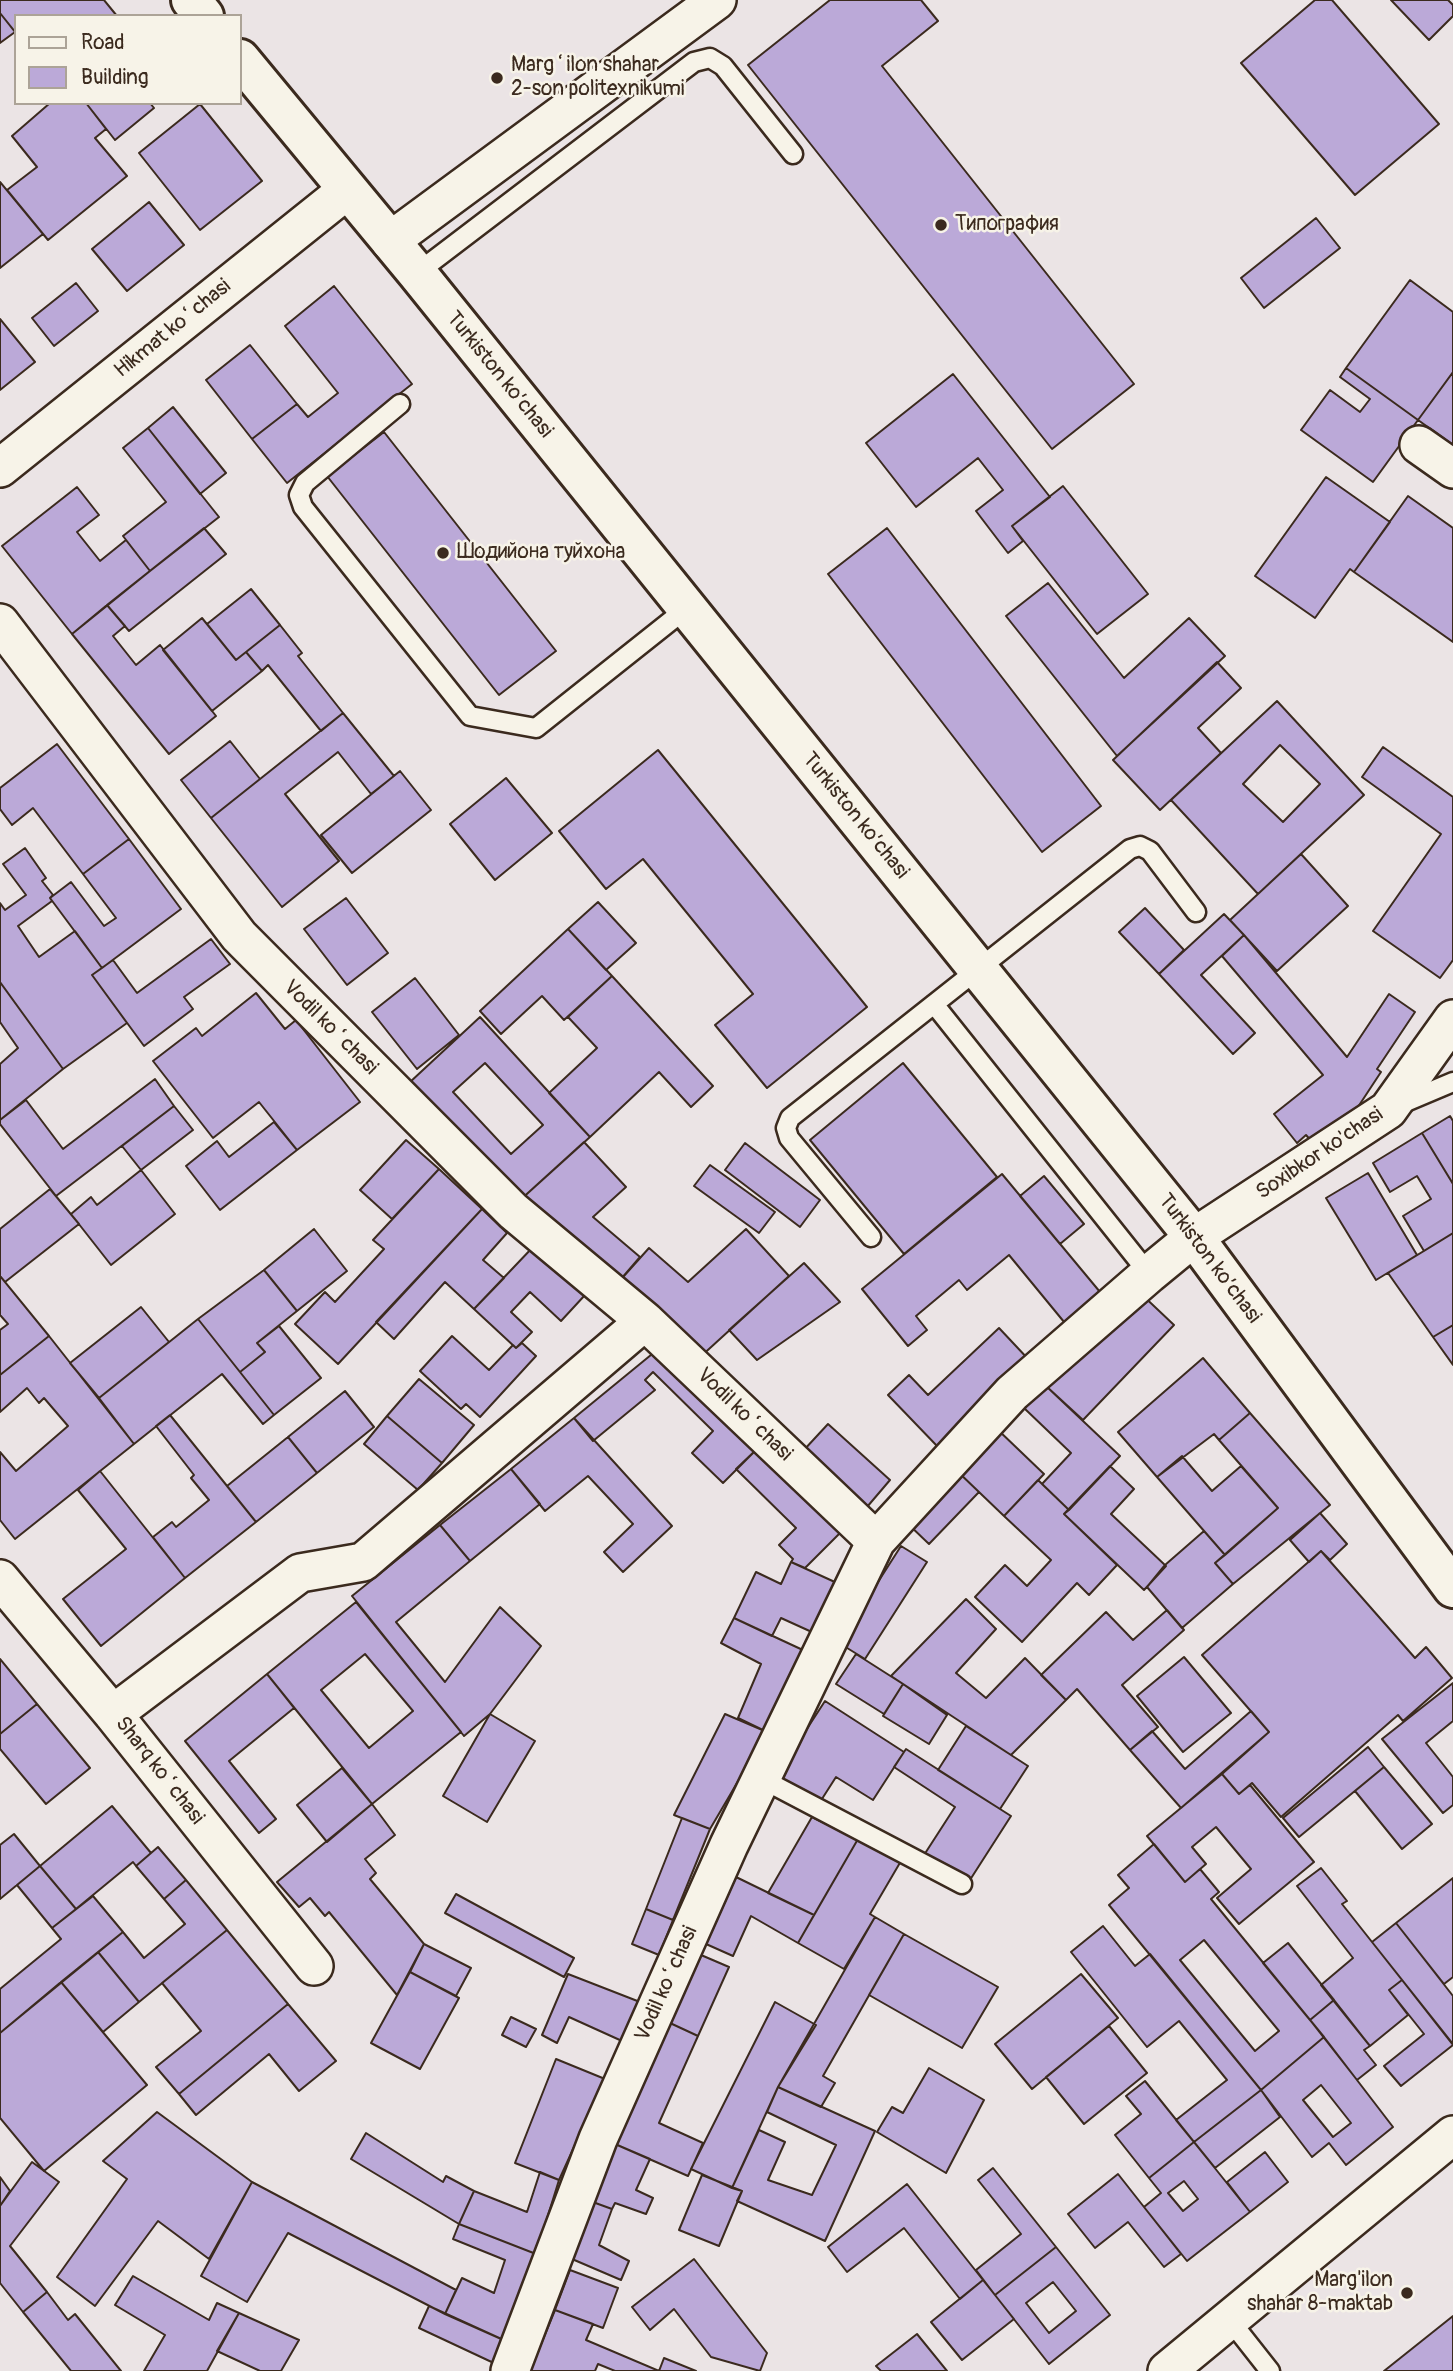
<!DOCTYPE html>
<meta charset="utf-8">
<style>
body{margin:0}
#map{position:relative;width:1453px;height:2371px;overflow:hidden;background:#ebe4e5;font-family:Pangolin,sans-serif}
canvas{display:block}
.legend{position:absolute;left:14px;top:14px;width:228px;height:91px;box-sizing:border-box;background:#f7f3e8;border:2px solid #aca397;margin:0;padding:9px 12px;list-style:none;font-size:21px;color:#3b2a1e}
.legend li{display:flex;align-items:center;gap:14px;height:35px}
.legend b{width:35px;border:2px solid #aca397}
</style>
<div id="map">
<canvas width="1453" height="2371"></canvas>
<ul class="legend">
<li><b style="height:9px;background:#f7f3e8"></b>Road</li>
<li><b style="height:19px;background:#bba9d8"></b>Building</li>
</ul>
</div>
<script>
const g = document.querySelector('canvas').getContext('2d');
g.lineJoin = 'round';
function paint(path, color) { g.fillStyle = color; g.fill(path, 'evenodd'); }
function trace(path, color, width, dash) { g.strokeStyle = color; g.lineWidth = width; g.lineCap = dash ? 'butt' : 'round'; g.setLineDash(dash || []); g.stroke(path); }
function drawText(font, color, halo, rows, align = 'center') {
  g.font = font + ' Pangolin,sans-serif'; g.lineWidth = 5; g.setLineDash([]); g.textBaseline = 'middle'; g.strokeStyle = halo; g.fillStyle = color; for (const [text, x, y, turn = 0] of rows) {
    g.save(); g.translate(x, y); g.rotate((+turn || 0) * Math.PI / 180); g.textAlign = isNaN(turn) ? turn : align; if (halo) g.strokeText(text, 0, 0); g.fillText(text, 0, 0); g.restore();
  }
}
const building = new Path2D(`
 M0,0H104L117,16H16V33L0,13Z
 M830,0H921L938,21L882,66L1134,384L1052,449L748,65Z
 M1315,0H1332L1439,124L1355,195L1241,63Z
 M1391,0H1448L1453,5V16L1429,40Z
 M0,13L15,32L0,43Z
 M86,103H150L154,108L115,140Z
 M86,103L106,129L95,138L127,176L48,240L7,190L37,167L12,136L50,103Z
 M200,104L262,181L200,230L139,153Z
 M0,182L43,234L0,268Z
 M149,202L184,245L127,291L92,249Z
 M1316,218L1340,248L1264,308L1241,278Z
 M1410,280L1453,312V372L1418,420L1346,368Z
 M76,283L98,311L54,346L32,318Z
 M334,286L412,384L287,483L252,439L297,404L308,417L338,393L285,326Z
 M0,319L35,362L0,390Z
 M250,345L297,404L252,439L206,380Z
 M1346,368L1418,420L1373,482L1301,430L1330,390L1360,412L1370,399L1340,377Z
 M1453,372V445L1418,420Z
 M953,374L1050,497L1012,526L1023,541L1008,553L976,511L1003,490L978,458L916,507L866,443Z
 M173,407L226,473L200,494L148,428Z
 M148,428L219,517L150,571L123,536L166,502L123,448Z
 M384,432L556,651L499,695L327,476Z
 M1326,477L1390,522L1354,572L1350,569L1315,618L1255,576Z
 M1063,486L1148,594L1097,634L1012,526Z
 M77,487L99,515L77,532L100,561L126,540L150,571L72,634L2,546Z
 M1408,496L1453,528V642L1354,572Z
 M204,528L226,554L129,631L107,605Z
 M887,528L1101,806L1042,852L828,574Z
 M1048,583L1124,678L1189,618L1225,656L1117,756L1006,616Z
 M251,589L280,625L236,660L207,624Z
 M107,605L125,626L113,636L136,665L160,645L216,716L169,754L72,634Z
 M202,618L236,660L246,652L262,671L212,711L163,650Z
 M280,625L302,653L298,656L343,713L321,731L268,665L262,671L246,652Z
 M1217,662L1241,688L1198,728L1221,753L1160,810L1113,760Z
 M1277,701L1364,795L1258,894L1171,800ZM1280,745L1320,784L1283,822L1243,784Z
 M343,713L394,776L371,794L338,752L285,794L339,861L282,907L211,818Z
 M230,741L260,779L211,818L181,780Z
 M57,744L129,839L83,874L33,808L12,825L0,809V788Z
 M1383,747L1453,797V960L1440,978L1373,931L1441,834L1362,777Z
 M658,750L867,1007L767,1088L715,1025L753,994L643,859L606,889L559,831Z
 M400,771L431,810L352,873L321,835Z
 M506,778L552,833L495,880L450,824Z
 M129,839L181,909L102,968L50,898L71,882L104,926L116,918L83,874Z
 M25,848L46,878L42,881L53,895L50,898L52,901L18,926L39,957L75,931L102,968L92,975L127,1023L63,1069L0,982V903L5,910L26,895L3,864Z
 M1301,854L1348,906L1277,971L1230,920Z
 M346,898L388,953L347,985L304,929Z
 M598,902L636,943L606,970L568,929Z
 M1145,908L1184,950L1159,974L1119,932Z
 M1224,914L1244,935L1201,975L1255,1033L1233,1054L1159,974Z
 M568,929L612,976L564,1020L542,996L501,1034L480,1011Z
 M1244,935L1347,1057L1389,994L1415,1012L1377,1069L1381,1072L1354,1113L1320,1151L1306,1135L1297,1143L1274,1114L1323,1075L1222,956Z
 M211,939L230,964L184,997L193,1009L144,1046L92,975L113,960L137,993Z
 M612,976L713,1086L691,1107L659,1072L590,1137L549,1093L597,1048L568,1017Z
 M415,978L459,1035L417,1069L372,1012Z
 M0,982L63,1069L0,1120V1064L18,1048L0,1022Z
 M256,993L285,1029L296,1020L360,1102L297,1150L259,1102L213,1138L153,1061L196,1028L202,1036Z
 M480,1017L590,1137L518,1202L409,1083ZM485,1063L543,1125L511,1154L453,1092Z
 M903,1063L997,1177L904,1254L810,1140Z
 M155,1079L174,1106L56,1196L0,1124V1120L26,1100L63,1149Z
 M174,1106L193,1130L141,1170L122,1146Z
 M1450,1116L1453,1121V1184L1422,1133Z
 M274,1122L297,1150L220,1210L186,1166L217,1141L229,1157Z
 M1422,1133L1453,1184V1233L1424,1251L1403,1216L1431,1199L1417,1176L1390,1192L1373,1163Z
 M406,1140L439,1169L392,1219L360,1190Z
 M584,1142L626,1187L593,1217L640,1257L615,1286L518,1202Z
 M745,1143L820,1200L800,1227L725,1170Z
 M710,1165L775,1212L759,1233L694,1186Z
 M439,1169L482,1209L338,1364L295,1324L325,1292L335,1302L384,1249L373,1240Z
 M141,1170L175,1214L111,1265L71,1214L91,1197L97,1205Z
 M1368,1173L1417,1255L1376,1280L1326,1198Z
 M1002,1174L1105,1298L1069,1328L1009,1255L967,1290L959,1280L916,1316L927,1330L908,1346L862,1289Z
 M1044,1176L1084,1224L1060,1244L1020,1196Z
 M50,1189L79,1224L5,1282L0,1276V1229Z
 M482,1209L507,1233L483,1260L504,1278L474,1309L445,1282L394,1339L376,1322Z
 M314,1229L347,1271L297,1311L264,1270Z
 M746,1229L789,1276L698,1359L615,1286L649,1248L688,1282Z
 M1453,1233V1325L1433,1337L1388,1273Z
 M533,1247L585,1295L561,1321L530,1292L511,1312L532,1332L516,1348L474,1309Z
 M804,1263L840,1302L757,1360L729,1330Z
 M264,1270L297,1311L257,1343L265,1352L240,1372L198,1319Z
 M0,1276L49,1336L0,1375V1330L8,1324L0,1315Z
 M1137,1290L1174,1325L1083,1420L1046,1386Z
 M141,1307L169,1342L99,1398L70,1363Z
 M198,1319L274,1415L263,1424L222,1374L134,1444L99,1398Z
 M1453,1325V1365L1433,1337Z
 M279,1326L321,1378L274,1415L240,1372L265,1352L257,1343Z
 M999,1328L1030,1361L938,1447L888,1395L909,1375L928,1395Z
 M49,1336L134,1444L15,1539L0,1520V1452L16,1471L68,1426L44,1398L39,1403L27,1388L0,1412V1375Z
 M452,1336L489,1370L513,1345L516,1348L522,1343L536,1356L480,1417L466,1404L461,1409L420,1371Z
 M657,1350L758,1448L723,1483L692,1453L713,1431L653,1372L645,1380L655,1390L593,1441L574,1418Z
 M1203,1358L1250,1413L1219,1440L1214,1434L1157,1477L1118,1432Z
 M419,1379L474,1425L442,1463L387,1416Z
 M1046,1386L1120,1456L1069,1510L1042,1484L1071,1453L1024,1408Z
 M345,1391L374,1427L317,1473L288,1437Z
 M1250,1413L1330,1505L1233,1584L1215,1563L1278,1508L1219,1440Z
 M170,1415L256,1522L185,1578L153,1537L172,1522L176,1527L209,1500L191,1478L194,1475L156,1426Z
 M387,1416L442,1463L418,1490L364,1444Z
 M574,1418L672,1526L623,1572L604,1552L633,1524L588,1476L545,1511L511,1469Z
 M828,1424L890,1480L867,1507L803,1451Z
 M996,1428L1044,1474L1004,1516L956,1470Z
 M288,1437L317,1473L256,1522L227,1486Z
 M758,1448L842,1531L805,1568L791,1562L793,1559L779,1545L796,1528L736,1469Z
 M1182,1456L1212,1491L1241,1466L1278,1508L1225,1555L1157,1477Z
 M1110,1466L1134,1489L1111,1514L1166,1566L1144,1590L1064,1514Z
 M511,1469L540,1504L470,1561L440,1525Z
 M956,1470L979,1492L929,1544L906,1522Z
 M100,1471L185,1578L101,1646L63,1599L126,1549L78,1490Z
 M1038,1480L1069,1510L1064,1514L1117,1565L1089,1595L1077,1583L1022,1642L975,1597L1005,1565L1027,1586L1051,1560L1004,1516Z
 M1320,1513L1347,1544L1330,1560L1321,1551L1309,1562L1290,1540Z
 M440,1525L470,1561L396,1622L445,1682L500,1607L541,1646L490,1714L464,1736L352,1596Z
 M1204,1531L1225,1555L1215,1563L1233,1584L1182,1628L1147,1587L1165,1565Z
 M901,1546L927,1562L865,1659L839,1643Z
 M1321,1551L1415,1658L1426,1647L1452,1678L1403,1721L1398,1715L1281,1817L1252,1783L1239,1794L1222,1774L1269,1732L1202,1655Z
 M791,1562L837,1583L814,1633L781,1618L772,1636L734,1618L756,1572L781,1584Z
 M966,1599L996,1629L956,1673L986,1698L1025,1658L1066,1700L1011,1755L891,1676Z
 M356,1602L461,1732L372,1804L267,1674ZM365,1654L413,1711L369,1748L321,1690Z
 M1167,1610L1184,1630L1122,1685L1158,1727L1130,1750L1077,1689L1066,1700L1041,1675L1106,1612L1133,1640Z
 M734,1618L805,1651L767,1732L738,1718L761,1664L721,1643Z
 M856,1654L903,1684L884,1714L836,1684Z
 M1184,1657L1231,1713L1183,1752L1137,1696Z
 M0,1659L37,1704L0,1734Z
 M267,1674L294,1708L229,1761L276,1819L259,1833L185,1741Z
 M1453,1683V1721L1426,1743L1453,1777V1805L1443,1813L1382,1739Z
 M903,1684L947,1715L929,1744L883,1716Z
 M825,1701L904,1752L873,1800L836,1777L820,1802L777,1775Z
 M37,1704L90,1768L46,1804L0,1749V1734Z
 M1251,1711L1269,1732L1181,1808L1130,1750L1152,1731L1185,1769Z
 M490,1714L535,1741L487,1822L443,1796Z
 M725,1714L767,1732L710,1829L674,1815Z
 M966,1726L1028,1766L1000,1809L938,1770Z
 M1368,1747L1384,1767L1299,1837L1283,1818Z
 M906,1749L1011,1816L968,1883L924,1855L955,1807L894,1767Z
 M1384,1767L1432,1824L1402,1849L1355,1791Z
 M342,1768L372,1804L327,1842L297,1805Z
 M1222,1774L1239,1794L1250,1785L1314,1862L1239,1924L1217,1898L1251,1869L1216,1827L1192,1847L1206,1864L1185,1882L1147,1836Z
 M372,1804L395,1835L365,1859L376,1873L370,1879L424,1944L397,1995L329,1912L325,1916L310,1898L299,1907L277,1882Z
 M112,1806L151,1853L136,1866L133,1862L76,1909L40,1866Z
 M812,1817L858,1839L814,1915L768,1893Z
 M682,1818L710,1829L673,1920L646,1909Z
 M14,1834L40,1866L0,1899V1845Z
 M858,1839L901,1861L870,1914L875,1917L844,1969L798,1943Z
 M1154,1844L1185,1882L1200,1869L1219,1892L1211,1899L1324,2037L1261,2090L1109,1905L1129,1888L1118,1875ZM1204,1940L1279,2031L1255,2051L1180,1960Z
 M158,1847L186,1880L164,1899L136,1866Z
 M40,1866L76,1909L52,1928L17,1885Z
 M1321,1868L1347,1901L1342,1904L1402,1980L1389,1990L1408,2015L1370,2046L1321,1985L1353,1958L1297,1886Z
 M736,1877L814,1915L798,1943L751,1916L733,1956L706,1944Z
 M1453,1878V1977L1444,1984L1396,1923Z
 M186,1880L227,1930L139,2002L98,1952L123,1932L144,1958L185,1924L164,1899Z
 M456,1894L574,1958L564,1977L445,1913Z
 M93,1896L123,1932L0,2033V1989L61,1939L52,1928Z
 M646,1909L673,1920L659,1955L632,1944Z
 M875,1917L904,1934L823,2076L835,2083L821,2107L778,2087Z
 M1396,1923L1453,1996V2044L1372,1942Z
 M1103,1926L1135,1966L1150,1954L1261,2090L1194,2142L1176,2120L1227,2080L1179,2021L1147,2047L1071,1952Z
 M227,1930L288,2004L179,2094L156,2067L201,2031L162,1983Z
 M904,1934L998,1987L962,2048L869,1995Z
 M1288,1943L1334,2000L1310,2020L1263,1963Z
 M424,1944L471,1968L456,1996L410,1972Z
 M98,1952L139,2002L103,2032L61,1982Z
 M701,1955L729,1967L698,2036L670,2023Z
 M410,1972L459,1998L420,2069L371,2043Z
 M568,1974L640,2002L622,2041L569,2017L557,2043L542,2035Z
 M1081,1974L1118,2018L1032,2089L995,2044Z
 M1402,1980L1453,2045L1401,2086L1384,2066L1424,2034L1389,1990Z
 M61,1982L147,2085L44,2171L0,2118V2033Z
 M1334,2000L1370,2046L1364,2050L1376,2065L1357,2080L1310,2020Z
 M775,2002L816,2025L778,2087L732,2188L691,2169Z
 M288,2004L336,2061L299,2091L269,2054L196,2115L179,2094Z
 M511,2017L536,2029L526,2047L502,2035Z
 M670,2023L698,2036L659,2123L703,2143L688,2176L615,2144Z
 M1109,2026L1147,2073L1084,2124L1046,2077Z
 M1324,2037L1393,2127L1346,2165L1329,2143L1312,2157L1261,2090ZM1321,2085L1351,2123L1333,2137L1303,2100Z
 M556,2059L605,2079L559,2180L515,2163Z
 M929,2068L984,2100L946,2173L877,2132L892,2107L903,2113Z
 M1145,2081L1194,2142L1149,2178L1115,2135L1141,2114L1126,2096Z
 M778,2087L875,2131L825,2241L737,2201L742,2191L732,2188L759,2130L785,2142L768,2180L812,2195L836,2145L767,2112Z
 M1261,2090L1280,2117L1215,2168L1194,2142Z
 M157,2112L252,2182L209,2259L158,2221L95,2306L57,2277L127,2179L103,2161Z
 M366,2133L443,2182L446,2176L474,2191L459,2224L351,2159Z
 M1194,2142L1250,2212L1187,2261L1144,2207L1161,2193L1149,2178ZM1184,2181L1198,2199L1183,2211L1168,2193Z
 M615,2144L650,2159L636,2190L653,2198L646,2214L615,2203L612,2209L590,2201Z
 M1265,2152L1288,2182L1250,2212L1227,2182Z
 M32,2162L59,2182L10,2246L47,2292L23,2312L0,2283V2206Z
 M993,2168L1056,2247L995,2295L976,2270L1021,2234L978,2180Z
 M540,2172L559,2180L536,2254L459,2224L474,2191L527,2212Z
 M1118,2174L1181,2254L1164,2267L1128,2222L1095,2248L1068,2214Z
 M702,2175L742,2191L719,2246L679,2230Z
 M0,2177L10,2191L0,2206Z
 M252,2182L456,2290L445,2314L288,2233L247,2302L201,2276Z
 M907,2184L983,2280L960,2299L904,2228L847,2272L828,2247Z
 M590,2201L612,2209L599,2245L629,2261L621,2280L565,2256Z
 M459,2224L536,2254L508,2342L445,2314L462,2278L494,2293L505,2260L453,2239Z
 M1056,2247L1110,2315L1049,2364L995,2295ZM1053,2282L1076,2311L1049,2333L1026,2303Z
 M694,2259L767,2353L760,2371L711,2357L674,2309L650,2330L632,2307Z
 M570,2270L618,2288L603,2328L555,2310Z
 M133,2276L209,2320L217,2303L239,2313L207,2371H144L165,2335L115,2305Z
 M983,2280L1014,2319L962,2360L931,2322Z
 M47,2292L68,2320L75,2314L121,2371H71L23,2312Z
 M429,2306L508,2342L498,2365L419,2328Z
 M555,2310L593,2324L586,2340L659,2371H615L598,2364L595,2371H530Z
 M239,2313L299,2340L281,2371H260L217,2351Z
 M1453,2316V2371H1384Z
 M917,2334L947,2371H881L876,2366Z
 M664,2358L696,2371H659Z`);
const service = new Path2D(`
 M417,273L694,62L710,58L723,66L793,154
 M400,404L305,483L299,495L303,507L470,716L536,728L687,608
 M934,1004L1149,1274
 M1401,1104L1453,1082
 M871,1237L789,1138L786,1128L790,1118L1130,849L1140,846L1150,851L1196,912
 M762,1779L962,1884
 M1229,2319L1270,2371`);
const minor = new Path2D(`
 M390,241L717,0
 M1419,445L1453,469
 M0,468L347,190
 M0,623L239,936L513,1211L645,1321L876,1541L729,1845L598,2139L510,2371
 M876,1541L1012,1393L1149,1274L1194,1237L1388,1110L1453,1019
 M0,1579L113,1714L314,1966
 M113,1714L300,1573L363,1562L645,1321
 M1167,2371L1453,2135`);
const secondary = new Path2D(`
 M191,0L204,16
 M240,59L417,273L1194,1237L1453,1588`);
const markers = [
 [497,78,7,"#3b2a1e"],
 [941,225,7,"#3b2a1e"],
 [443,553,7,"#3b2a1e"],
 [1407,2293,7,"#3b2a1e"]
];
const poiNames = [
 ["Margʻilon shahar",511,66],
 ["2-son politexnikumi",511,90],
 ["Типография",955,225],
 ["Шодийона туйхона",457,553],
 ["Marg'ilon",1393,2281,"right"],
 ["shahar 8-maktab",1393,2305,"right"]
];
const streetNames = [
 ["Hikmat koʻchasi",173,329,-39],
 ["Turkiston ko’chasi",499,375,51],
 ["Turkiston ko’chasi",855,816,51],
 ["Vodil koʻchasi",330,1028,45],
 ["Soxibkor ko'chasi",1320,1154,-34],
 ["Turkiston ko’chasi",1209,1259,53],
 ["Vodil koʻchasi",744,1415,44],
 ["Sharq koʻchasi",159,1771,52],
 ["Vodil koʻchasi",667,1984,-66]
];
paint(building, '#bba9d8');
trace(building, '#3b2a1e', 2);
trace(service, '#3b2a1e', 23);
trace(minor, '#3b2a1e', 42);
trace(secondary, '#3b2a1e', 44);
trace(service, '#f7f3e8', 18);
trace(minor, '#f7f3e8', 37);
trace(secondary, '#f7f3e8', 38);
for (const [x, y, r, color] of markers) { const dot = new Path2D(); dot.arc(x, y, r, 0, 2 * Math.PI); g.fillStyle = color; g.fill(dot); trace(dot, '#f7f3e8', 2.5); }
drawText('21px', '#3b2a1e', '#f7f3e8', poiNames, 'left');
drawText('21px', '#3b2a1e', '#f7f3e8', streetNames);
</script>
